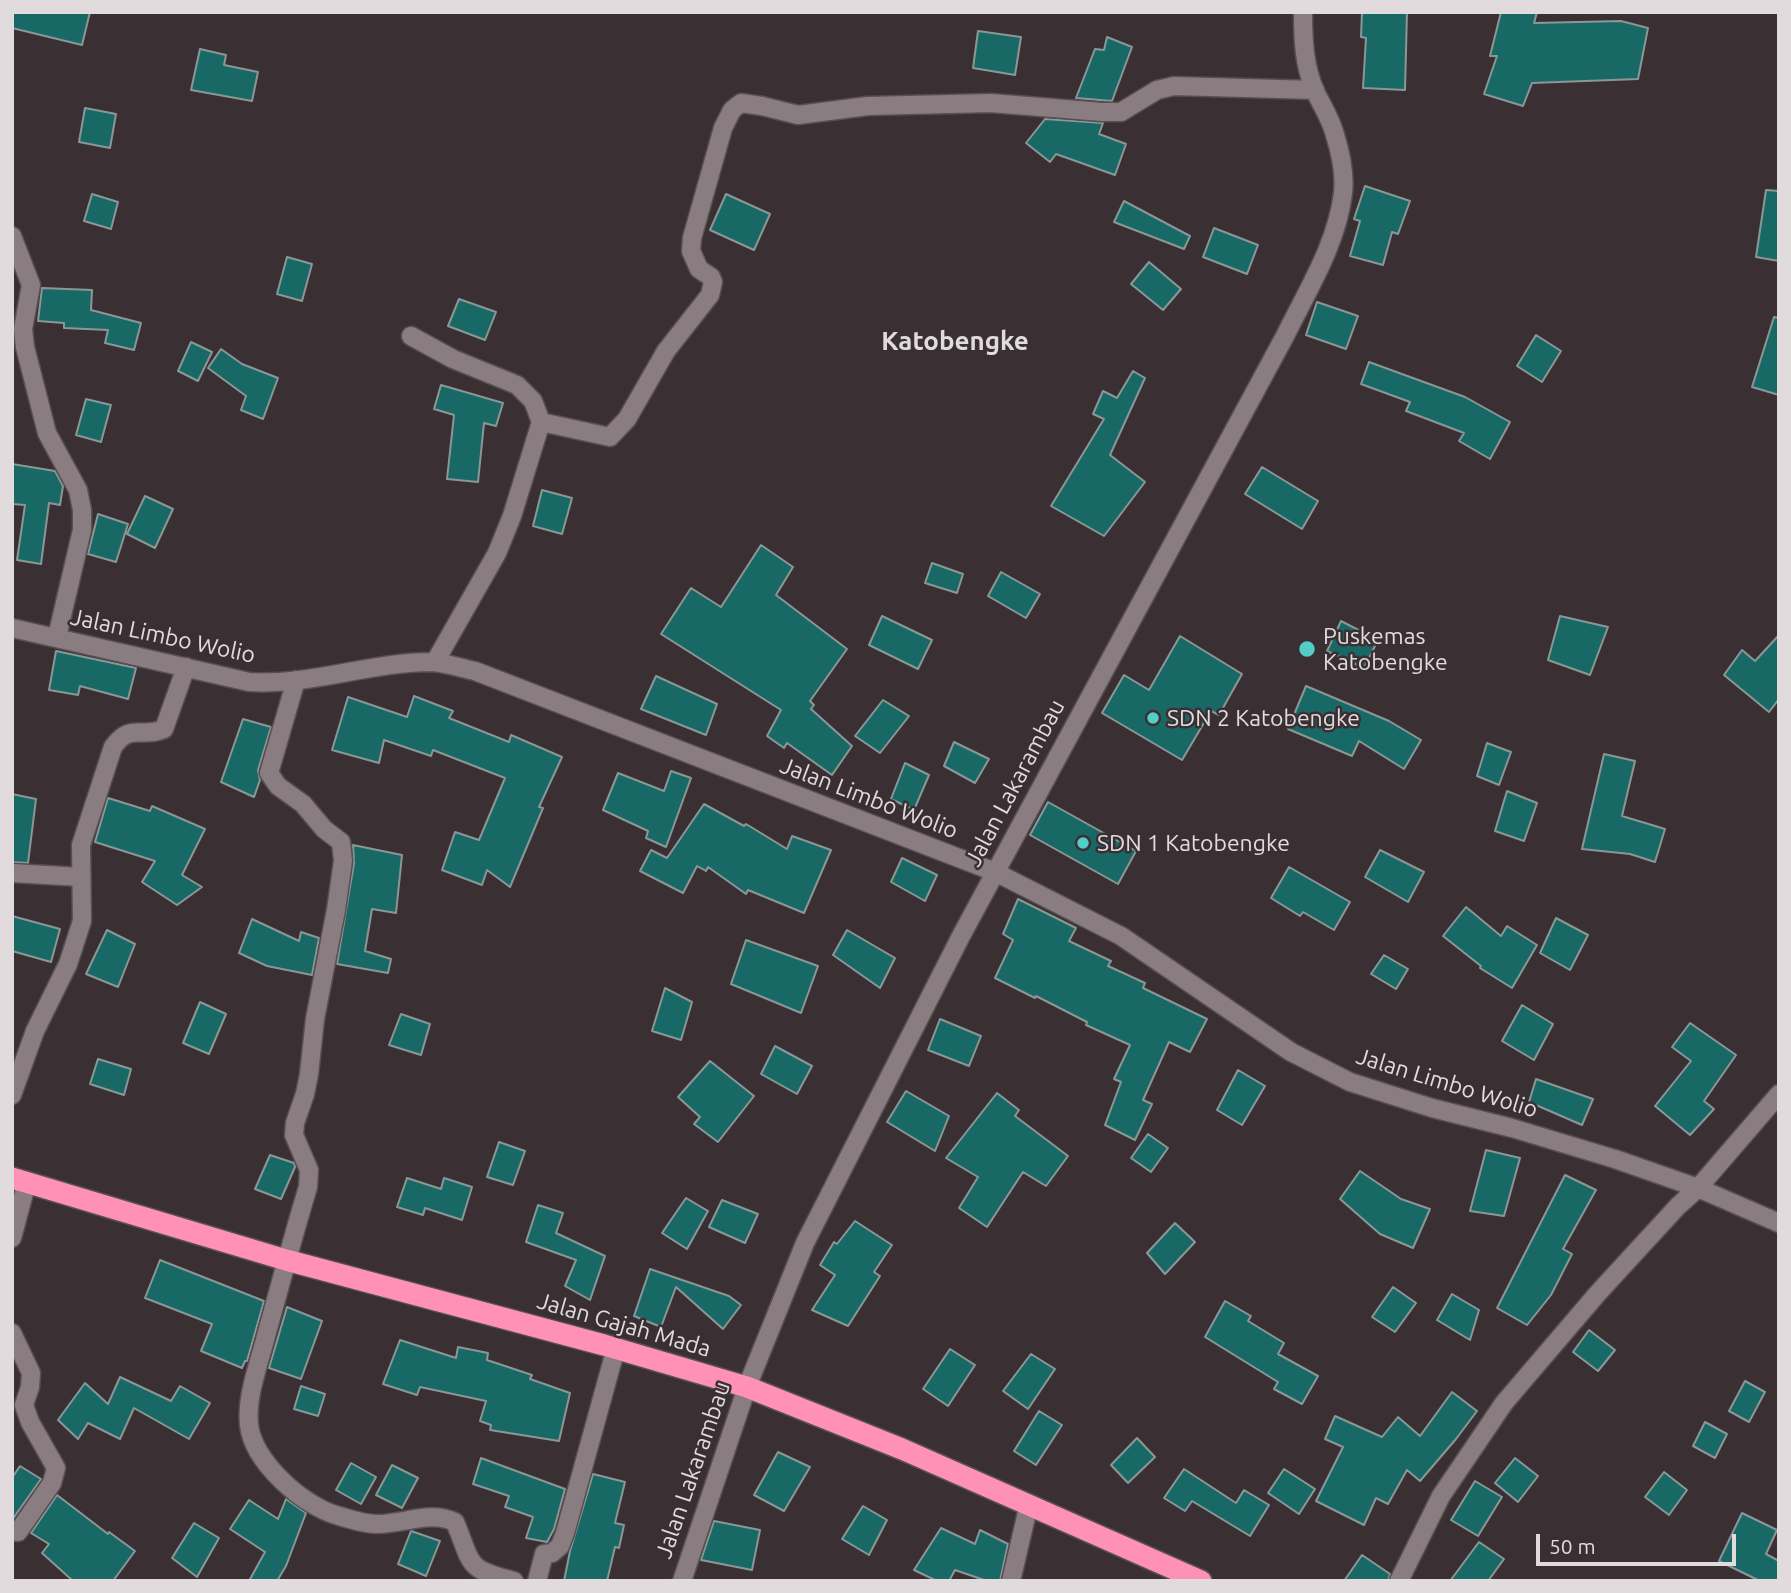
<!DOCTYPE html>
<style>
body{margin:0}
#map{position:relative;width:1791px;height:1593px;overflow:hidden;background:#3a3033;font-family:Ubuntu,sans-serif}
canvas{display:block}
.frame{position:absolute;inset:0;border:14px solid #e1dbdd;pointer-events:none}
.scale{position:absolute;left:1536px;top:1534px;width:200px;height:32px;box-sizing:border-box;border:4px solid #e1dbdd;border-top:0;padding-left:9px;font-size:21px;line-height:24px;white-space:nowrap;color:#e1dbdd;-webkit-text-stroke:5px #3a3033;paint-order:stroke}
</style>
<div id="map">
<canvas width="1791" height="1593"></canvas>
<div class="frame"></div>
<div class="scale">50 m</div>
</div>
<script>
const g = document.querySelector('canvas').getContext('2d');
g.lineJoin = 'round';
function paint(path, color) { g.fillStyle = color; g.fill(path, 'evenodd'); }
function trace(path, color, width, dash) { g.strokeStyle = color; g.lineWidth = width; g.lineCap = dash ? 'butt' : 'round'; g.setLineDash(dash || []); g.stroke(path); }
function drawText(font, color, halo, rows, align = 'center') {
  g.font = font + ' Ubuntu,sans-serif'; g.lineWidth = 5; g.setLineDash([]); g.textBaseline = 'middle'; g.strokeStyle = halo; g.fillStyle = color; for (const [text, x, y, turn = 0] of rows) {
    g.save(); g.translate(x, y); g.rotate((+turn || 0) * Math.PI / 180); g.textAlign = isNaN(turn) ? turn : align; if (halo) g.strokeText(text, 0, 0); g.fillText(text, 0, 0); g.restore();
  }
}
const building = new Path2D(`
 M12,12H90L82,45L12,28Z
 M1362,12H1407L1405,90L1363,88L1366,38L1361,37Z
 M1501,12H1537L1534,23L1621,21L1648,28L1638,79L1532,83L1523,106L1484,94L1497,56H1490Z
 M978,31L1021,37L1015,75L973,68Z
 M1107,37L1132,47L1112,101L1076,98L1095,49L1104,50Z
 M200,49L226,55L224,65L258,72L252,101L191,90Z
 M85,108L116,114L110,148L79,142Z
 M1045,119L1103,123L1099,134L1126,144L1115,175L1056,154L1050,162L1026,143Z
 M1365,186L1410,201L1398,234L1392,232L1383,265L1350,256L1360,221L1354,219Z
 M1766,190L1779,191V261L1756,257Z
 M92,194L118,202L111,229L84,221Z
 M726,194L770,214L754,250L710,230Z
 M1124,201L1190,236L1184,249L1114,222Z
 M1214,228L1258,245L1247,274L1203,257Z
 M287,257L312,264L302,301L277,294Z
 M1149,262L1181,289L1163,310L1131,284Z
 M42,288L92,290L91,310L141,323L134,350L105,343L108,330L64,328V323L38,321Z
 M459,299L496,312L485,340L448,326Z
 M1317,302L1358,316L1346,349L1306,335Z
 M1774,317L1779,318V395L1752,387Z
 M1536,335L1561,351L1542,382L1517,366Z
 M191,342L212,352L198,381L178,371Z
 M221,349L242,364L278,378L263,419L241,410L246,396L208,368Z
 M1369,362L1465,397L1510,422L1490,459L1459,441L1464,433L1406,411L1410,402L1361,384Z
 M1133,371L1145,378L1110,455L1145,482L1104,536L1051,506L1104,419L1093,414L1103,391L1117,398Z
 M441,385L503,403L496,426L484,423L478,482L447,479L454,415L434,409Z
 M86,399L111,405L101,442L76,435Z
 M12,464L55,471L63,486L60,505L49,503L41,564L17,560L25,505L12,504Z
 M1262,467L1318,501L1302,529L1245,494Z
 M542,490L572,498L562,534L533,526Z
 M145,496L173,509L155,548L127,534Z
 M98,514L128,524L116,562L88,554Z
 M761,545L793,567L776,595L847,649L810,701L814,705L811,709L852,746L832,775L787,743L784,748L767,736L781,710L661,634L691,588L721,607Z
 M932,563L963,574L957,593L925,583Z
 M1001,572L1040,594L1026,618L988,596Z
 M882,616L932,640L918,669L869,645Z
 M1560,616L1608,627L1590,675L1548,660Z
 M1341,621L1378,640L1364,668L1327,651Z
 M1779,635V699L1769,712L1724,675L1742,650L1755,661Z
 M1180,636L1242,674L1219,715L1211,711L1182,760L1102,713L1124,675L1149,690Z
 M56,651L136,668L128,699L80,686L78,695L49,690Z
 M656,676L717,704L706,735L641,709Z
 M1306,686L1389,721L1421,740L1404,769L1359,741L1352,756L1288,729Z
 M414,696L453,711L449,718L509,742L511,735L562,757L539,807L543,808L510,887L487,870L482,885L442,870L455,832L479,840L505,778L433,750L431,756L384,740L379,763L332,750L348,697L407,717Z
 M883,700L909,716L880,753L855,736Z
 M243,719L271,727L258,770L260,780L254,797L221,782Z
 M954,742L989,759L975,783L944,766Z
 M1487,743L1511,752L1499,785L1477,776Z
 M1604,754L1635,761L1622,816L1665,829L1655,862L1630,854L1582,849Z
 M905,763L929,775L914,810L891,799Z
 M671,771L691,778L666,847L646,838L648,831L603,810L618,773L664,791Z
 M1507,791L1537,803L1524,841L1495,831Z
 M12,794L36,799L28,863L12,862Z
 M108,798L150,811L152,806L205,829L182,875L202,887L177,905L142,882L155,861L95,842Z
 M1048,802L1136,851L1118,884L1030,835Z
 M704,804L744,826L746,824L787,849L792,836L831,850L804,913L748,890L746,894L708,867L706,871L697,866L683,893L640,871L651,850L667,858Z
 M353,845L402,855L396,913L372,909L365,951L391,959L388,973L337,964L354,863Z
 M1380,850L1424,872L1408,902L1365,877Z
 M902,858L937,875L925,901L891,882Z
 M1289,867L1350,902L1334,930L1303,912L1300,916L1271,898Z
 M1018,899L1076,928L1069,941L1111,961L1108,966L1145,983L1143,988L1207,1019L1190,1052L1169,1042L1143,1100L1152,1104L1135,1140L1105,1125L1121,1082L1114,1079L1130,1045L1086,1025L1087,1022L1036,996L1035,998L995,978L1013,940L1003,934Z
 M1466,907L1501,936L1507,926L1537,945L1512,988L1480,968L1481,966L1443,936Z
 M12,916L60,929L51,962L12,951Z
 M1556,918L1588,935L1570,970L1540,953Z
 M252,919L299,941L301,932L319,938L312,975L267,966L239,953Z
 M107,930L135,944L118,987L86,974Z
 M847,930L895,958L880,988L833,955Z
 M746,940L818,966L801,1013L731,984Z
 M1384,955L1408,969L1396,989L1371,974Z
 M665,988L692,1002L681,1040L652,1031Z
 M200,1002L226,1014L209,1054L183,1043Z
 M1522,1005L1553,1024L1534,1060L1502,1041Z
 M401,1014L430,1024L421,1055L389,1045Z
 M940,1019L981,1036L969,1066L928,1050Z
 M1690,1023L1736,1055L1704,1101L1714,1109L1690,1135L1655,1106L1691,1061L1672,1047Z
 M775,1046L812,1066L797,1094L761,1074Z
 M98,1059L131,1069L124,1095L90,1084Z
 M710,1061L754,1096L718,1142L694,1124L700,1117L678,1097Z
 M1238,1070L1265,1086L1242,1125L1217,1110Z
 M1536,1079L1593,1099L1582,1125L1529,1102Z
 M906,1091L949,1116L935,1151L887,1122Z
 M997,1093L1019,1110L1015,1116L1068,1156L1046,1186L1023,1172L987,1227L959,1208L978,1177L946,1158Z
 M1148,1134L1168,1148L1151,1172L1131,1158Z
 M499,1142L525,1151L513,1185L487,1177Z
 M1486,1150L1520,1158L1504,1216L1470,1211Z
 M270,1155L294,1163L295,1167L281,1199L255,1189Z
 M1360,1171L1401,1199L1430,1209L1413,1248L1380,1234L1340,1199Z
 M1565,1175L1596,1190L1563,1249L1572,1254L1551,1295L1527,1325L1497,1308Z
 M407,1178L441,1189L444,1178L472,1187L462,1220L425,1208L423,1215L397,1207Z
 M686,1198L708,1211L687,1249L662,1233Z
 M722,1200L758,1214L745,1243L709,1227Z
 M538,1205L563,1213L556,1233L605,1256L590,1300L565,1286L576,1260L526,1242Z
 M855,1221L892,1245L874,1272L880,1276L848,1326L812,1310L835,1275L820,1265L834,1242L837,1244Z
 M1175,1223L1195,1242L1165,1274L1147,1253Z
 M160,1260L264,1301L247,1361H245L242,1368L201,1351L212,1324L145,1298Z
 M650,1269L729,1296L741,1305L723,1329L676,1287L661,1327L634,1316Z
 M1393,1287L1416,1303L1395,1332L1372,1317Z
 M1452,1294L1479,1310L1470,1340L1437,1320Z
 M1225,1301L1251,1316L1248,1321L1284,1343L1278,1354L1318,1376L1302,1404L1274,1389L1278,1382L1205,1337Z
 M287,1307L322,1321L301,1379L269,1368Z
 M1589,1330L1615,1350L1598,1371L1573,1352Z
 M400,1340L456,1358L458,1347L488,1353L487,1360L532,1375L530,1379L570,1393L559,1441L490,1430L491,1425L480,1421L486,1401L420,1387L417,1395L383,1384Z
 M950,1349L975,1365L948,1406L923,1389Z
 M1031,1354L1055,1369L1028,1409L1003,1391Z
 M120,1377L171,1401L180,1386L210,1403L189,1439L134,1408L120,1439L88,1423L78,1439L58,1420L85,1383L108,1404Z
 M1745,1381L1765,1392L1749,1422L1729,1411Z
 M301,1386L325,1394L318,1416L294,1409Z
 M1452,1392L1477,1411L1456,1439L1420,1481L1407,1470L1388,1504L1376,1498L1364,1525L1316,1501L1343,1447L1325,1439L1335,1416L1382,1437L1398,1417L1420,1436Z
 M1039,1411L1062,1425L1036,1465L1014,1451Z
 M1705,1422L1727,1434L1715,1458L1693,1446Z
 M1137,1438L1155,1457L1128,1483L1111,1465Z
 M778,1452L810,1467L784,1511L754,1495Z
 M481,1458L565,1489L554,1529L547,1542L526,1538L533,1517L505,1507L509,1496L473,1484Z
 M1515,1458L1538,1476L1518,1502L1495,1483Z
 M351,1463L376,1477L361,1504L336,1490Z
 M392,1465L418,1478L402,1508L376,1495Z
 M20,1466L41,1479L12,1520V1478Z
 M1184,1469L1236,1503L1244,1490L1269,1505L1250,1536L1192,1501L1185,1511L1164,1498Z
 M1284,1469L1315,1489L1299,1514L1268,1493Z
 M1664,1472L1687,1490L1669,1515L1645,1497Z
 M593,1474L625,1482L615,1523L624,1525L619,1548L615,1547L607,1581H564L570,1551Z
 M1475,1481L1502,1497L1478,1536L1451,1520Z
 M57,1495L108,1534L109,1532L135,1551L113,1581H73L42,1553L49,1544L31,1533Z
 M286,1499L306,1513L286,1566L277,1581H249L265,1552L230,1529L249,1500L278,1519Z
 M863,1506L887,1520L869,1555L842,1539Z
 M1742,1513L1777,1530L1766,1554L1779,1561V1581H1760L1719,1561Z
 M714,1521L760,1530L752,1570L701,1560Z
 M194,1523L219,1538L197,1577L172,1558Z
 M941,1528L975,1544L980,1530L1008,1544L1000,1581H987L955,1570L949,1581H937L914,1570Z
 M411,1531L440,1541L426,1576L398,1564Z
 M1479,1542L1504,1559L1488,1581H1450Z
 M1362,1555L1390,1574L1388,1581H1344Z`);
const minor = new Path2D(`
 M12,236L31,285L23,329L25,347L47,433L78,490L82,510V530L57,637
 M411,336L453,359L517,385L533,401L541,422L512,516L497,553L435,662
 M541,422L610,437L627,419L666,351L710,295L713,282L711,277L699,269L691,251L692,238L723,128L732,110L741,103L762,106L798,115L868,106L991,103L1102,112H1121L1157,90L1174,86L1315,90
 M12,628L249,682C310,686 371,662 432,662C446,663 461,668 475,671L995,872L1121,936L1291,1052L1350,1082L1432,1108L1512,1128L1615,1159L1698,1188L1779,1223
 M296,680L269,773L278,786L303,804L324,829L341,842L343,861L336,910L315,1019L309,1074L305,1094L295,1123L294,1135L309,1170L308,1187C293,1236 280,1286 266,1336C259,1364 246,1396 249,1425C253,1462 304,1507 339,1516C350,1519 364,1524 376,1524C401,1525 430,1510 455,1522C473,1565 465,1569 514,1581
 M12,873L81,877
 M12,1095L35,1031L68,964L82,921L81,845L113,747C131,722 141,739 164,729L186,667
 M12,1238L27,1182
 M12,1333L31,1373L30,1387L24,1405L30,1422L56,1468L52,1483L18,1532
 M537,1581L544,1554L552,1553L560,1546L565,1533L616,1348
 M682,1581L747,1387L805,1243L961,936L1285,336C1307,291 1337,244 1343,193C1345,175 1340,151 1335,135C1331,119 1322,106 1315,91C1304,65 1303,40 1303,12
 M1011,1581L1029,1504
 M1399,1581L1441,1496L1504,1403L1598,1293L1678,1206L1698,1188L1779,1094`);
const highway = new Path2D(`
 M12,1178L286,1260L604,1345L747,1387L902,1449L1201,1581`);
const markers = [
 [1307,649,9,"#54cdc7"],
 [1153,718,7,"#54cdc7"],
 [1083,843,7,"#54cdc7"]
];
const streetNames = [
 ["Jalan Limbo Wolio",163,636,12],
 ["Jalan Lakarambau",1015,783,-62],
 ["Jalan Limbo Wolio",869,798,21],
 ["Jalan Limbo Wolio",1447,1083,17],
 ["Jalan Gajah Mada",624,1325,16],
 ["Jalan Lakarambau",693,1470,-71]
];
const poiNames = [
 ["Puskemas",1323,636],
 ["Katobengke",1323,662],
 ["SDN 2 Katobengke",1167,718],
 ["SDN 1 Katobengke",1097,843]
];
const quarterNames = [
 ["Katobengke",955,341]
];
paint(building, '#186965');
trace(building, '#8b9796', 2);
trace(minor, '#574f51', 21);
trace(highway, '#574f51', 24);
trace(minor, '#897d81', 18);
trace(highway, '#ff91b6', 21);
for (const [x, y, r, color] of markers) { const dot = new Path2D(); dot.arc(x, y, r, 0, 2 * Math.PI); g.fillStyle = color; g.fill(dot); trace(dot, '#3a3033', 2.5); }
drawText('23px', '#e1dbdd', '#3a3033', streetNames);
drawText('23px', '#e1dbdd', '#3a3033', poiNames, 'left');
drawText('bold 26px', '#e1dbdd', '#3a3033', quarterNames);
</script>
